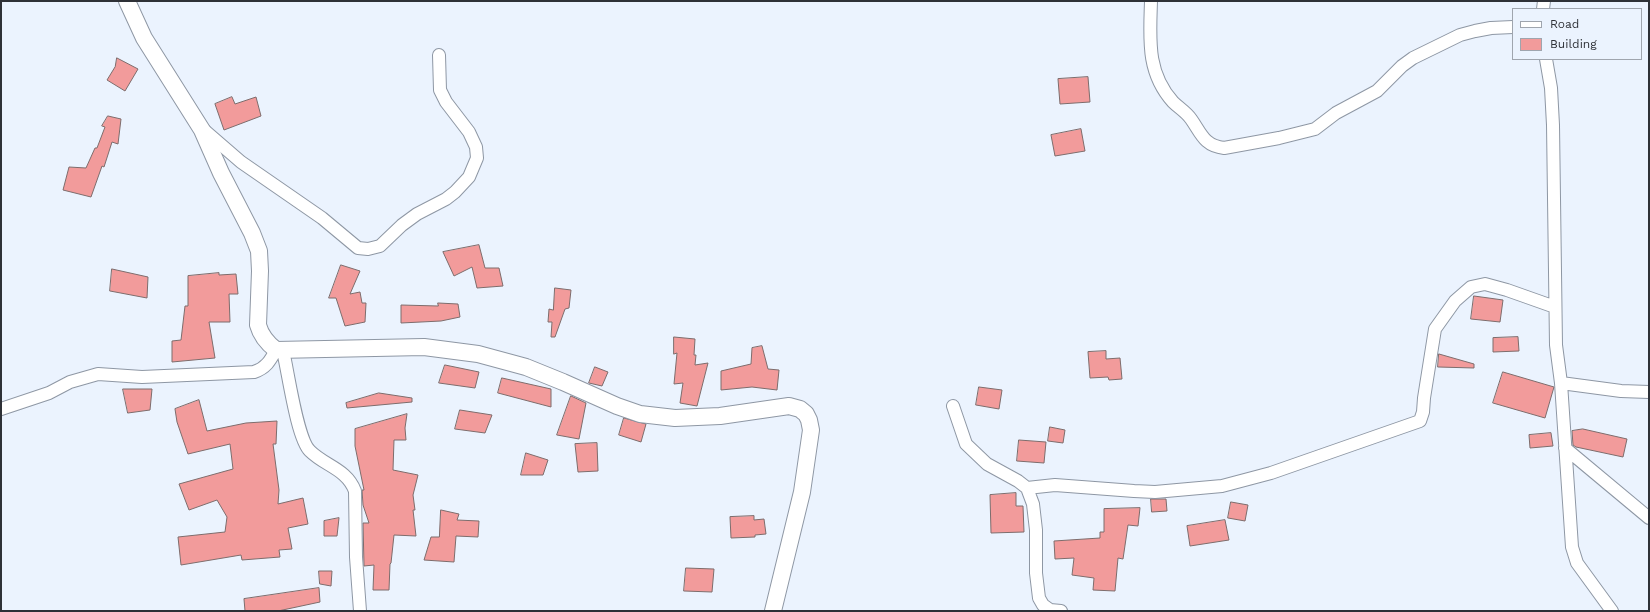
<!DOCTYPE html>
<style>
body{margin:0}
#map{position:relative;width:1650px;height:612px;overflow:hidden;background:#ebf3fe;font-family:"Work Sans",sans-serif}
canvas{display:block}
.frame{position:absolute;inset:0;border:2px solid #2e3137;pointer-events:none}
.legend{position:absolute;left:1512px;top:8px;width:130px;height:52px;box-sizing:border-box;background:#ebf3fe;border:1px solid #9fa5ae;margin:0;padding:5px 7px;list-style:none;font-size:12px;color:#2e3137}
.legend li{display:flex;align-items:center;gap:8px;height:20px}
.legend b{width:20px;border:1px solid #9fa5ae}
</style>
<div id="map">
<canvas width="1650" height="612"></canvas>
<div class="frame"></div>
<ul class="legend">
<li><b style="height:5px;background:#fff"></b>Road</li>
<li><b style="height:11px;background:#f29b9b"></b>Building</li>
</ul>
</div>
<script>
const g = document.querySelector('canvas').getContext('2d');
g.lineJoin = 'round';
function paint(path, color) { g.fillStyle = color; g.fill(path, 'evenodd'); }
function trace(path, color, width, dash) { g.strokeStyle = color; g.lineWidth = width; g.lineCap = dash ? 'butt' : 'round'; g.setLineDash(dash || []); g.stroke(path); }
const building = new Path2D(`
 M117,58L138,69L125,91L107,80L115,67Z
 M1088,77L1090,102L1060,104L1058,79Z
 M232,97L235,104L256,97L261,116L224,130L215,104Z
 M108,116L121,119L118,144L112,142L104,167L102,166L91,197L63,190L69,167L86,168L95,148H97L105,127L102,126Z
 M1081,129L1085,151L1055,156L1051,135Z
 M479,245L485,268H499L503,286L477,288L472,267L454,276L443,252Z
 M341,265L360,271L350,294L360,292L362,303H366L365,322L345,326L336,298H329Z
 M112,269L148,277L147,298L110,291Z
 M219,273V275L236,274L238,294H229L230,322H209L215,358L172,362V341L181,340L185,306H188V276Z
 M555,288L571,290L569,308L565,309L555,337H551L552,322H548L549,309L553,310Z
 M1474,296L1503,300L1500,322L1471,319Z
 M438,303L458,304L460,317L441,321L401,323V305L438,306Z
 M674,337L695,339L694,355H696L695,365L708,363L697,406L680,403L683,383L674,384L677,353L674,354Z
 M1518,337L1519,351L1493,352V338Z
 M762,346L768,369L779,370L777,390L752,387L721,390V371L751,364L752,348Z
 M1106,351V359L1120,358L1122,379L1109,380L1108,377L1090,378L1088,352Z
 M1439,354L1474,364V368L1438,367Z
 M445,365L479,372L475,388L439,383Z
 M595,367L608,372L602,386L589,383Z
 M1503,372L1554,387L1545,418L1493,403Z
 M502,378L551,389V407L498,393Z
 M979,387L1002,390L999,409L976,405Z
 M123,389H152L150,410L128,413Z
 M379,393L412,398V402L347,408L346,403Z
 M571,396L586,403L579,439L557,435Z
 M199,400L207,431L246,423L277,421L276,444H273L279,490L278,504L303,498L308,524L288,528L292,549L279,550L280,557L242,560L241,555L181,565L178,537L225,532L227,517L217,500L189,510L179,484L233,469L230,444L188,454L177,422L175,409Z
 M460,410L492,415L485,433L455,429Z
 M407,414L405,428L406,440H394L393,470L418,475L413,495L415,510H413L416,536L394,535L391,563L390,564L389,590H373L374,565L364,566L363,523H369L363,505L362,490H364L355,446V429Z
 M624,418L646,424L641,442L619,435Z
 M1050,427L1065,430L1063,443L1048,441Z
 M1583,429L1627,439L1623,457L1576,447L1573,445L1572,431Z
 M1551,433L1553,446L1530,448L1529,435Z
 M1019,440L1046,442L1044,463L1017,461Z
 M597,443L598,471L578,472L575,444Z
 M526,453L548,460L543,475H521Z
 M1016,493V506H1023L1024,532L991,533L990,495Z
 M1151,499H1166L1167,511L1152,512Z
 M1231,502L1248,505L1245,521L1228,518Z
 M1140,508L1138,526L1128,525L1123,559L1118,558L1115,591L1093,590L1094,578L1072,575L1074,558L1055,559L1054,541L1100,538V532H1104V509Z
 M441,510L459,514L457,520L479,521L478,537L456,536L454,562L424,560L431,537H439Z
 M754,516V520L764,519L766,534L755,535V537L731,538L730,517Z
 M339,518L337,536H324V521Z
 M1225,520L1229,540L1190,546L1187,526Z
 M686,568L714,569L712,592L684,591Z
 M319,571H332L331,586L320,584Z
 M319,588L320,602L278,611H245L244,599Z`);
const minor = new Path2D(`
 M1151,1C1150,38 1146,72 1173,102C1179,108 1186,112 1191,119C1201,133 1204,146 1224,148L1279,138L1315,129L1336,113L1377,91L1402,66L1413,58L1460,35L1475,31L1491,28L1513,27
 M1543,9L1544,1
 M1546,59L1551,88L1553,125L1556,345L1561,383L1572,547L1577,563L1612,611
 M204,130L241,162L322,218L358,248L368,249L380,246L402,225L417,214L446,199L455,192L469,177L477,158L476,147L469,132L446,102L440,90L439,55
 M283,351C288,371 297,439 310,451C325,466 347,469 355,491L356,557L360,611
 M1561,383L1621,391L1649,392
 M953,406L966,444L987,464L1018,481L1027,488L1033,504L1036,530V573L1039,598L1043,605L1050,610L1061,611
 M1,409L49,393L70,382L98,374L142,377L254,372C266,368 270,361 276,350
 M1565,448L1649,518
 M1027,488L1055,485L1134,491L1155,492L1222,486L1271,473L1420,421L1423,412L1424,398L1435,329L1455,301L1471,287L1485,284L1507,290L1555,307`);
const tertiary = new Path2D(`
 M127,1L144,38L202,130L221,173L252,233L259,251L260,271L258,325C261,336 267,343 276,350L424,347L478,354L526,367L563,382L617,406L640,414L675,418L720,416L789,406L800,409L806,414L809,420L811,430L802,492L773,611`);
paint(building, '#f29b9b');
trace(building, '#7d6c6c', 1);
trace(minor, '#8e97a4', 14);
trace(tertiary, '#8e97a4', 18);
trace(minor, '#fff', 12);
trace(tertiary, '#fff', 16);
</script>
